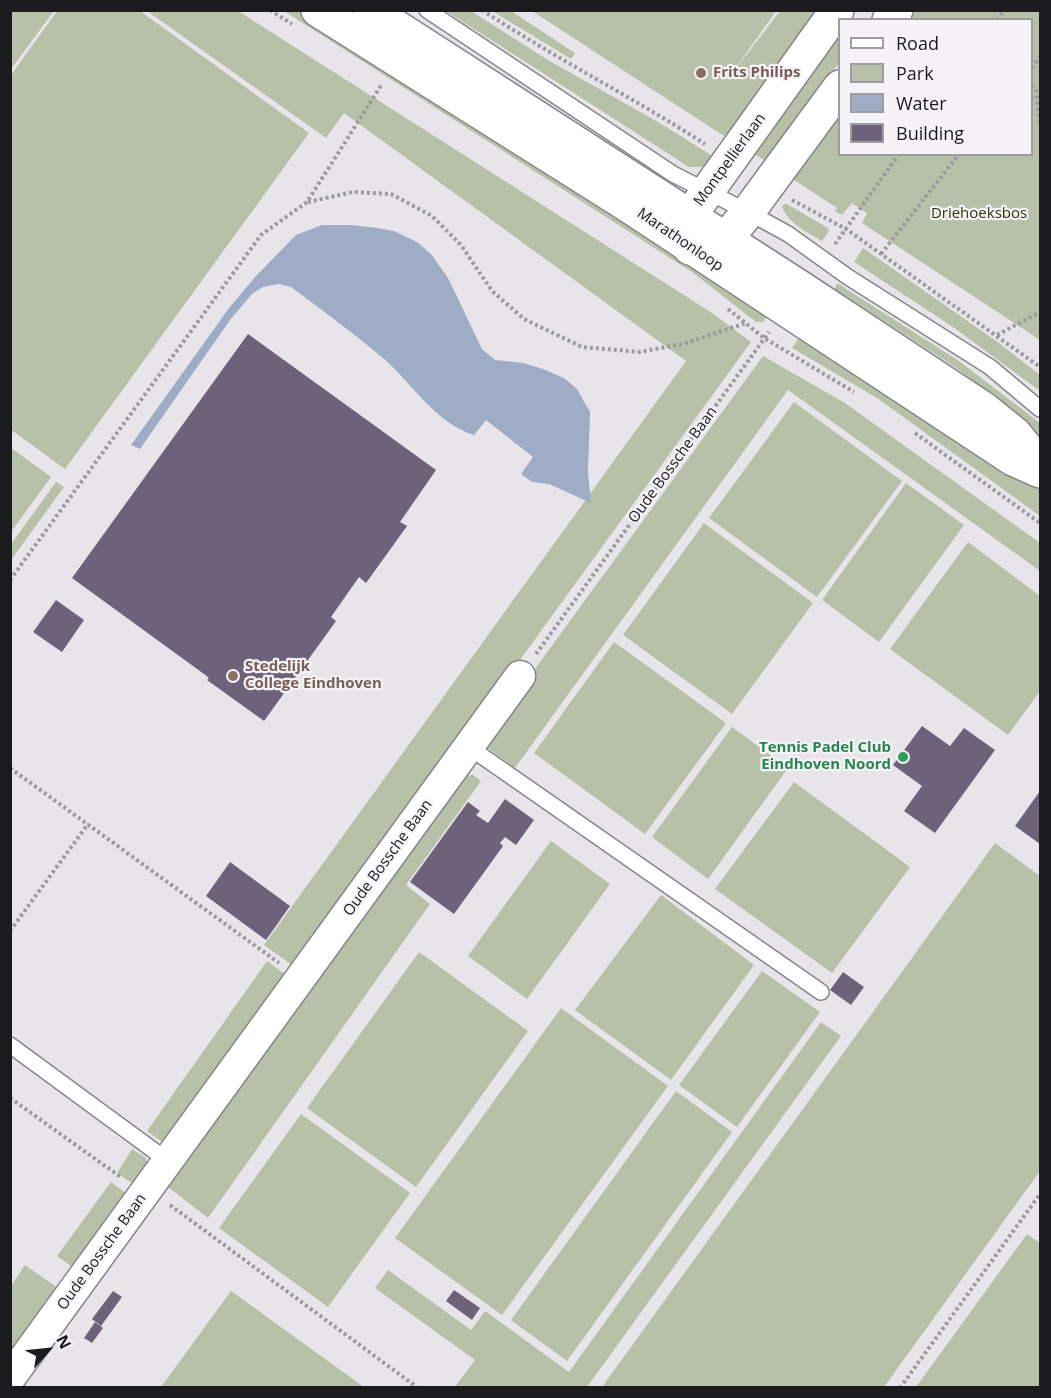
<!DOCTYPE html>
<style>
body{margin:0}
#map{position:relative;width:1051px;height:1398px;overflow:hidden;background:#e7e5ea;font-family:"Open Sans",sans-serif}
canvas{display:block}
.frame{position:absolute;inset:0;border:12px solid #1b1b1d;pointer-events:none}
.legend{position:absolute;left:838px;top:18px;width:195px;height:138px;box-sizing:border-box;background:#f5f2f8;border:2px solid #9e9ca0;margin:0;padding:8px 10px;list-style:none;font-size:18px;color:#1b1b1d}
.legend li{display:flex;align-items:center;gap:12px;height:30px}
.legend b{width:30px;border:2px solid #9e9ca0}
.north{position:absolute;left:18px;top:1320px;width:60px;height:60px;-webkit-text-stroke:4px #f5f2f8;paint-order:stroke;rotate:63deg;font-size:16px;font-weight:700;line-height:24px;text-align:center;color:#1b1b1d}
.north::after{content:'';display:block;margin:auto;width:21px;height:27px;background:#1b1b1d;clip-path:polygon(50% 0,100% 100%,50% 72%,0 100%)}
</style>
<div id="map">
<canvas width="1051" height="1398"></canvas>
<div class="frame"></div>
<ul class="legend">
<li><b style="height:8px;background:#fff"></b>Road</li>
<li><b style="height:16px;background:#b7c1a8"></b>Park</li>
<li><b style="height:16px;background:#9eacc6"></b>Water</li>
<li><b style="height:16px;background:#6d627a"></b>Building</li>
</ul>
<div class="north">N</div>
</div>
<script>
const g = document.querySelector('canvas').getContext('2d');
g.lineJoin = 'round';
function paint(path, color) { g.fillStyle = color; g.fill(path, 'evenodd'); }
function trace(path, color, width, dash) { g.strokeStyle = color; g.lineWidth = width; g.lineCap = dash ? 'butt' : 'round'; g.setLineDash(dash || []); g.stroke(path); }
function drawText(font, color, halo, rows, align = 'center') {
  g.font = font + ' "Open Sans",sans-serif'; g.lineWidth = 4.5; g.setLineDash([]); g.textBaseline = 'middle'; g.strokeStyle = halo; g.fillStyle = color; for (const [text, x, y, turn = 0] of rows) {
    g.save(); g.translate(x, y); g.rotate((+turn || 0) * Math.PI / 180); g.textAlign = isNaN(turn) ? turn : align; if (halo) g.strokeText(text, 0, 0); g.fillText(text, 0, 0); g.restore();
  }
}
const green = new Path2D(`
 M11,10L54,11L11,69L10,11Z
 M57,11H140L309,133L65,469L10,429L11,75Z
 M147,11H238L712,313L751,342L296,968L264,945L686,361L344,113L326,138Z
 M284,11H303L771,311L763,322H756L692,272Z
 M446,11H471L548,60L658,122L711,155L713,160L702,167H689Z
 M492,11H511L575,53L571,59Z
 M532,11H776L730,76L780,11H823L730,140Z
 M908,11H1040V340L862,223L867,213L852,203L842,215L835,211L837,208L788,176L839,105L840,154H1032V20L902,19Z
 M839,31V63L768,163L752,152Z
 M784,204H787L828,228L829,231L822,241C807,232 789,224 782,207Z
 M863,248L999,343L1040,375V391L953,327L854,262Z
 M837,283L959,361L1040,423V449L992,394L952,365L835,289Z
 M803,332L1040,487V516L877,398L792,348Z
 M763,356L845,403L1040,543V571L788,390L515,768L481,743Z
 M794,402L902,481L817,597L709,518Z
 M11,448L51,477L11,532Z
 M56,482L64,487L11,560V544Z
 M906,483L964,525L879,642L822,600Z
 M704,523L813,603L732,714L623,635Z
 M968,542L1040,596V691L1008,735L890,649Z
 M614,642L726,723L645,834L534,753Z
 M732,727L788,768L708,879L652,837Z
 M473,775L481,781L406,885L430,904L208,1218L168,1187V1175L457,776Z
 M794,782L910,867L832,973L715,889Z
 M551,841L610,884L527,999L468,956Z
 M995,843L1040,876V1171L884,1387H602Z
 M661,895L754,965L671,1080L575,1010Z
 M419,952L528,1031L416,1187L307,1108Z
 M267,961L290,978L168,1146L147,1131Z
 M762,971L820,1012L737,1127L679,1085Z
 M561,1008L668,1086L502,1315L395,1238Z
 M821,1022L841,1036L587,1387H455L475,1360L375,1288L388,1270L471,1330L485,1311L569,1372Z
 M676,1091L732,1132L567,1361L511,1320Z
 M301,1114L410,1193L328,1307L219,1228Z
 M132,1149L146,1158L149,1172L139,1188L117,1173Z
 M111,1182L131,1197L78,1271L57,1256Z
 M1027,1234L1040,1243V1387H916Z
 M25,1265L62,1291L11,1362V1286Z
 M231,1291L364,1387H161Z`);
const water = new Path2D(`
 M322,225H352L377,228L394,231L417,242L431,254L448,278L482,349L495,360L523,363L543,369L564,378L577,389L590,412L588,472L591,503L549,484L532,482L521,474L533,457L486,420L474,435C435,423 412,383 383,358C353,333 322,310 291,287L279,284L263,287L253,293L230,320L140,449L131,445L229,308L256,276L296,235Z`);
const building = new Path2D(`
 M248,334L436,470L400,522L407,526L366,583L359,577L331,617L336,621L264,721L207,680L209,678L204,674L72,578Z
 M56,600L84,620L62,652L33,632Z
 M922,726L950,746L964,728L995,750L935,833L904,811L922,786L893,765Z
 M1040,791V844L1015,826Z
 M505,799L534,820L516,845L505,837L500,843L503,846L454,914L410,882L468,802L480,811L476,815L488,823Z
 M230,862L290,906L266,940L206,896Z
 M843,972L864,987L851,1005L830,990Z
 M454,1290L480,1308L472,1320L446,1301Z
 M113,1291L122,1297L101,1326L92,1319Z
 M95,1322L103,1328L92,1343L84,1338Z`);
const path = new Path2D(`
 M270,10L292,24
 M482,10C555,58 632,97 705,144
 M997,20L1004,10
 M1032,68L1040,57
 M1032,85L1036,90L1040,124
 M792,200L846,229L1040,367
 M308,202L353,192L391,194L432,216L461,245L492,291L524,319L582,347L639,352L683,344L746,323
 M835,244L899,154
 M881,254L959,154
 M728,309L764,338L854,392
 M997,335L1040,312
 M915,433L1040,523
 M10,580L261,235L307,202L382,84
 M536,654L769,332
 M10,768L279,963
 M10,931L88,824
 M10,1098L122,1178
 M170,1205L418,1388
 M900,1388L1040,1194`);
const service = new Path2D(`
 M427,10L673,174L748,212L788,234L848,277L990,367L1040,409
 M469,747L821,992
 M10,1045L168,1161`);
const minor = new Path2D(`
 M10,1378L520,676`);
const tertiary = new Path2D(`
 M837,10L689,217L690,248L725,240L748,212L840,87
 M889,20L896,10`);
const secondary = new Path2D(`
 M318,10L626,204L1013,459L1040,471
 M370,10L801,288L984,409L1015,434L1036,460`);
const markers = [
 [701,73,6,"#8d6e63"],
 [233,676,6,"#8d6e63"],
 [903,757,6,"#2e9e5b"]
];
const educationNames = [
 ["Frits Philips",713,73],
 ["Stedelijk",245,667],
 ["College Eindhoven",245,684]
];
const streetNames = [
 ["Montpellierlaan",730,160,-54],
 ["Marathonloop",680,240,34],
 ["Oude Bossche Baan",673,465,-54],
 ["Oude Bossche Baan",388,858,-54],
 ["Oude Bossche Baan",102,1252,-54]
];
const parkNames = [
 ["Driehoeksbos",979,214]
];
const leisureNames = [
 ["Tennis Padel Club",891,748],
 ["Eindhoven Noord",891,765]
];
paint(green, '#b7c1a8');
paint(water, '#9eacc6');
paint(building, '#6d627a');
trace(service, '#88868a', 18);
trace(minor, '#88868a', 33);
trace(tertiary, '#88868a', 36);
trace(secondary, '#88868a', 36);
trace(path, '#9b9a9d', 4, [3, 3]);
trace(service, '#fff', 15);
trace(minor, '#fff', 30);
trace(tertiary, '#fff', 33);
trace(secondary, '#fff', 33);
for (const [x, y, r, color] of markers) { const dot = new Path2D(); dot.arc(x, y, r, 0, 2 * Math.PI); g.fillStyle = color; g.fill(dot); trace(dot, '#f5f2f8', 2); }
drawText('bold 15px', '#785e54', '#f5f2f8', educationNames, 'left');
drawText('15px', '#1b1b1d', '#f5f2f8', streetNames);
drawText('15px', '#2a3709', '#f5f2f8', parkNames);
drawText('bold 15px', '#27864d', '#f5f2f8', leisureNames, 'right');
</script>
